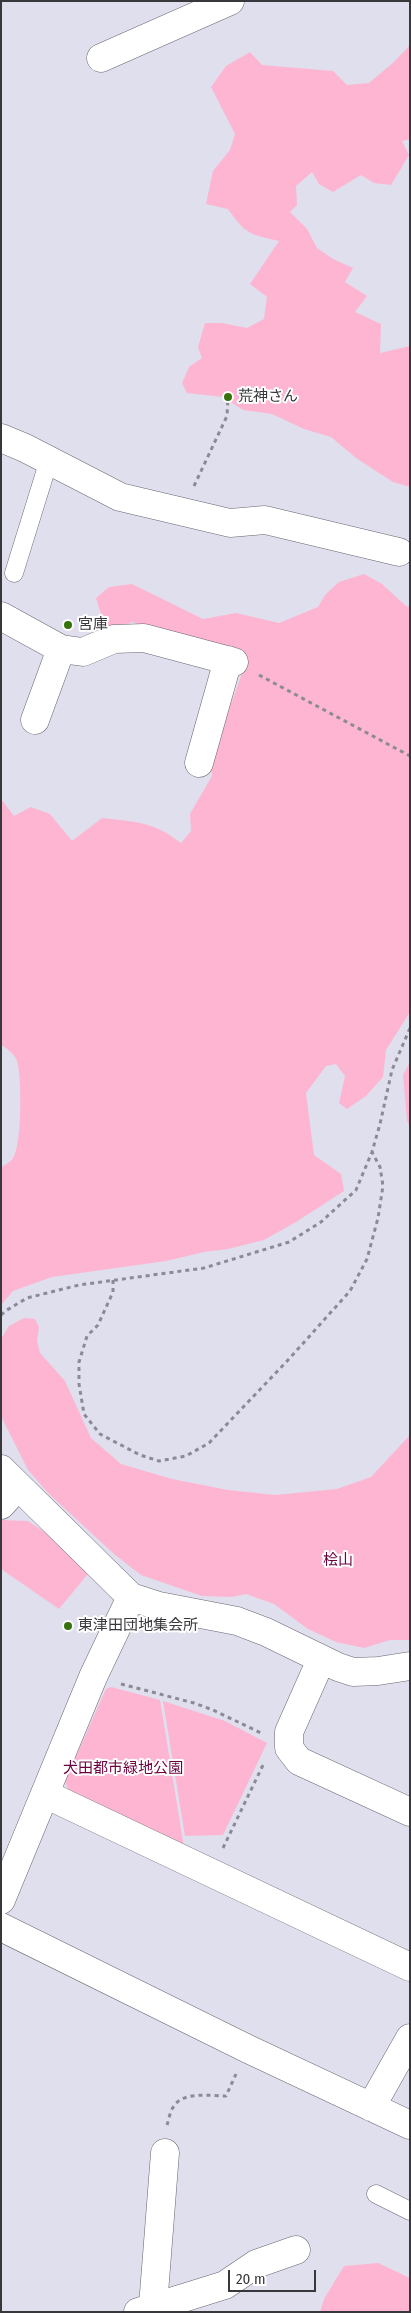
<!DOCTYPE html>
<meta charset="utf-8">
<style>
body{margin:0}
#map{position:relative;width:411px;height:2313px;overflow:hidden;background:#e0dfed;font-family:"Fira Sans Condensed",sans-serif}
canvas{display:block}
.frame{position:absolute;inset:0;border:2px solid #38373c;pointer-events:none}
.scale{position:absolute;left:228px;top:2270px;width:88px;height:22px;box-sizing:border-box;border:2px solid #38373c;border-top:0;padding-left:6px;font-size:15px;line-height:18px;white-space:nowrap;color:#38373c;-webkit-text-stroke:4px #fff;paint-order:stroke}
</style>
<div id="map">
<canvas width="411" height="2313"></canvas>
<div class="frame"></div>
<div class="scale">20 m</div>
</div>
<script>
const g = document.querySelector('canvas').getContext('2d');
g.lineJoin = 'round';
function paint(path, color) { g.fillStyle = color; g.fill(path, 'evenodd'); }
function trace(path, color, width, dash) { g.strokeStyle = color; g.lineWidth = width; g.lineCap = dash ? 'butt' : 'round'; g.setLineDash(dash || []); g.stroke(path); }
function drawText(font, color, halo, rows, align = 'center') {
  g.font = font + ' "Fira Sans Condensed","Noto Sans JP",sans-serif'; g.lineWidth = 4; g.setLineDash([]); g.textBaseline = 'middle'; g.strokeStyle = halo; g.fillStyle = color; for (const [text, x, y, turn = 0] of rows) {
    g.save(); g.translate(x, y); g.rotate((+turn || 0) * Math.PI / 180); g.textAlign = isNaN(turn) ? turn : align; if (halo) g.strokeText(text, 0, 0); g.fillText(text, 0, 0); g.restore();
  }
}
const green = new Path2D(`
 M410,45V139L402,141L409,155L391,185L374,183L361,175L333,192L319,184L312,172L296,186L297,205L290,212L307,229L317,248L333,259L353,268L345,282L367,296L355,312L381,324L380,353L410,346V487L393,482L356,458L331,437L304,429L272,414L243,410L223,397L187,393L182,383L189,367L202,358L198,347L205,323H222L247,328L264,319L267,297L250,284L279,241C250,234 246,235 228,209L206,204L213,171L230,150L235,134L211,87L226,66L250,52L262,65L333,71L347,85L369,83L394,62Z
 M364,574L382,584L406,606L410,607V1012L386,1050L383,1077L366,1096L347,1109L339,1103L345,1076L336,1064L326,1066L306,1093L314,1155L341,1174L344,1191L296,1222L264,1240L228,1249L204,1252L166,1261L52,1277L13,1291L1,1305V1167C5,1165 11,1162 13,1158C22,1145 22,1077 17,1061C15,1055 7,1048 1,1045V799L14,816L31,807L50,814L72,841L102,818C135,822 153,821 181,843L191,831L190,814L212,776L210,741L233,699L242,673L233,653L132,622L112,632L98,631L101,614L96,598L109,587L132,584L203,619L236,613L279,623L318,607L325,595L339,582Z
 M410,1062V1128L407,1120L403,1075Z
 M24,1318L35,1319L39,1327L37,1341L40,1353L65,1381L91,1438L121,1464L172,1479L228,1490L275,1495L337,1489L371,1477L410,1435V1640H390L364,1648L336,1642L308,1629L274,1604L246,1594L232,1597L202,1596L141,1575L114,1554L49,1494L28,1470L1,1416V1339L9,1326Z
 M1,1520L28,1521L58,1541L88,1574L59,1609L1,1569Z
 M111,1687L160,1700L184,1847L71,1798L65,1781L106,1689Z
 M163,1701L225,1721L267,1743L223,1835L185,1836Z
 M378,2263L410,2278V2312H320L324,2299L344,2266Z`);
const path = new Path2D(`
 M194,486L227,416L228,397
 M259,675L410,756
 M113,1280V1292L98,1325L87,1336L79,1362V1384L84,1414L100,1434L140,1455L159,1461L186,1456L209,1443L289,1359L350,1291L367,1259L378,1218L383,1186L380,1167L372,1152
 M1,1315L7,1310L27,1298L79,1285L204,1268L289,1242L321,1222L356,1190L372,1152L380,1124L392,1070L410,1028
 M121,1684L194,1703L213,1710L261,1733
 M223,1848L264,1763
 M167,2125C169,2119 170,2111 174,2106C184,2091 210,2096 226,2096L236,2074`);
const service = new Path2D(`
 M14,573L49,460
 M376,2194L410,2211`);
const minor = new Path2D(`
 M101,58L230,1
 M1,438L25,448L120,497L230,523L265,520L399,552
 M1,616L61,649L83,652L114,639L144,638L234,662
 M35,720L61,649
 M199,763L228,660
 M1,1469L131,1597
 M1,1505L18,1486
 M321,1660L289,1732V1748L299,1761L410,1812
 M45,1794L410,1967
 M1,1900L93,1677L131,1597L159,1606L237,1621L266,1632L338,1667L353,1672L378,1671L410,1666
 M1,1927L248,2049L410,2125
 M371,2107L410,2038
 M153,2306L165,2153
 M138,2312L225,2285L256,2264L296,2250`);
const markers = [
 [228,397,5,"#34720a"],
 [68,625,5,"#34720a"],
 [68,1626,5,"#34720a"]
];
const poiNames = [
 ["荒神さん",238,397],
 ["宮庫",78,625],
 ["東津田団地集会所",78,1626]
];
const parkNames = [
 ["桧山",338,1561],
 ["犬田都市緑地公園",123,1769]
];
paint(green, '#fdb5d2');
trace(service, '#676572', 19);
trace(minor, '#676572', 29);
trace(path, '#8c8b95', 3, [4, 4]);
trace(service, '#fff', 18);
trace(minor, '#fff', 28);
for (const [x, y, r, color] of markers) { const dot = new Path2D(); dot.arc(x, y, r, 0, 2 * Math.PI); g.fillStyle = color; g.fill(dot); trace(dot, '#fff', 2); }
drawText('15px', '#38373c', '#fff', poiNames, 'left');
drawText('15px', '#6b003f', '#fff', parkNames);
</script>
